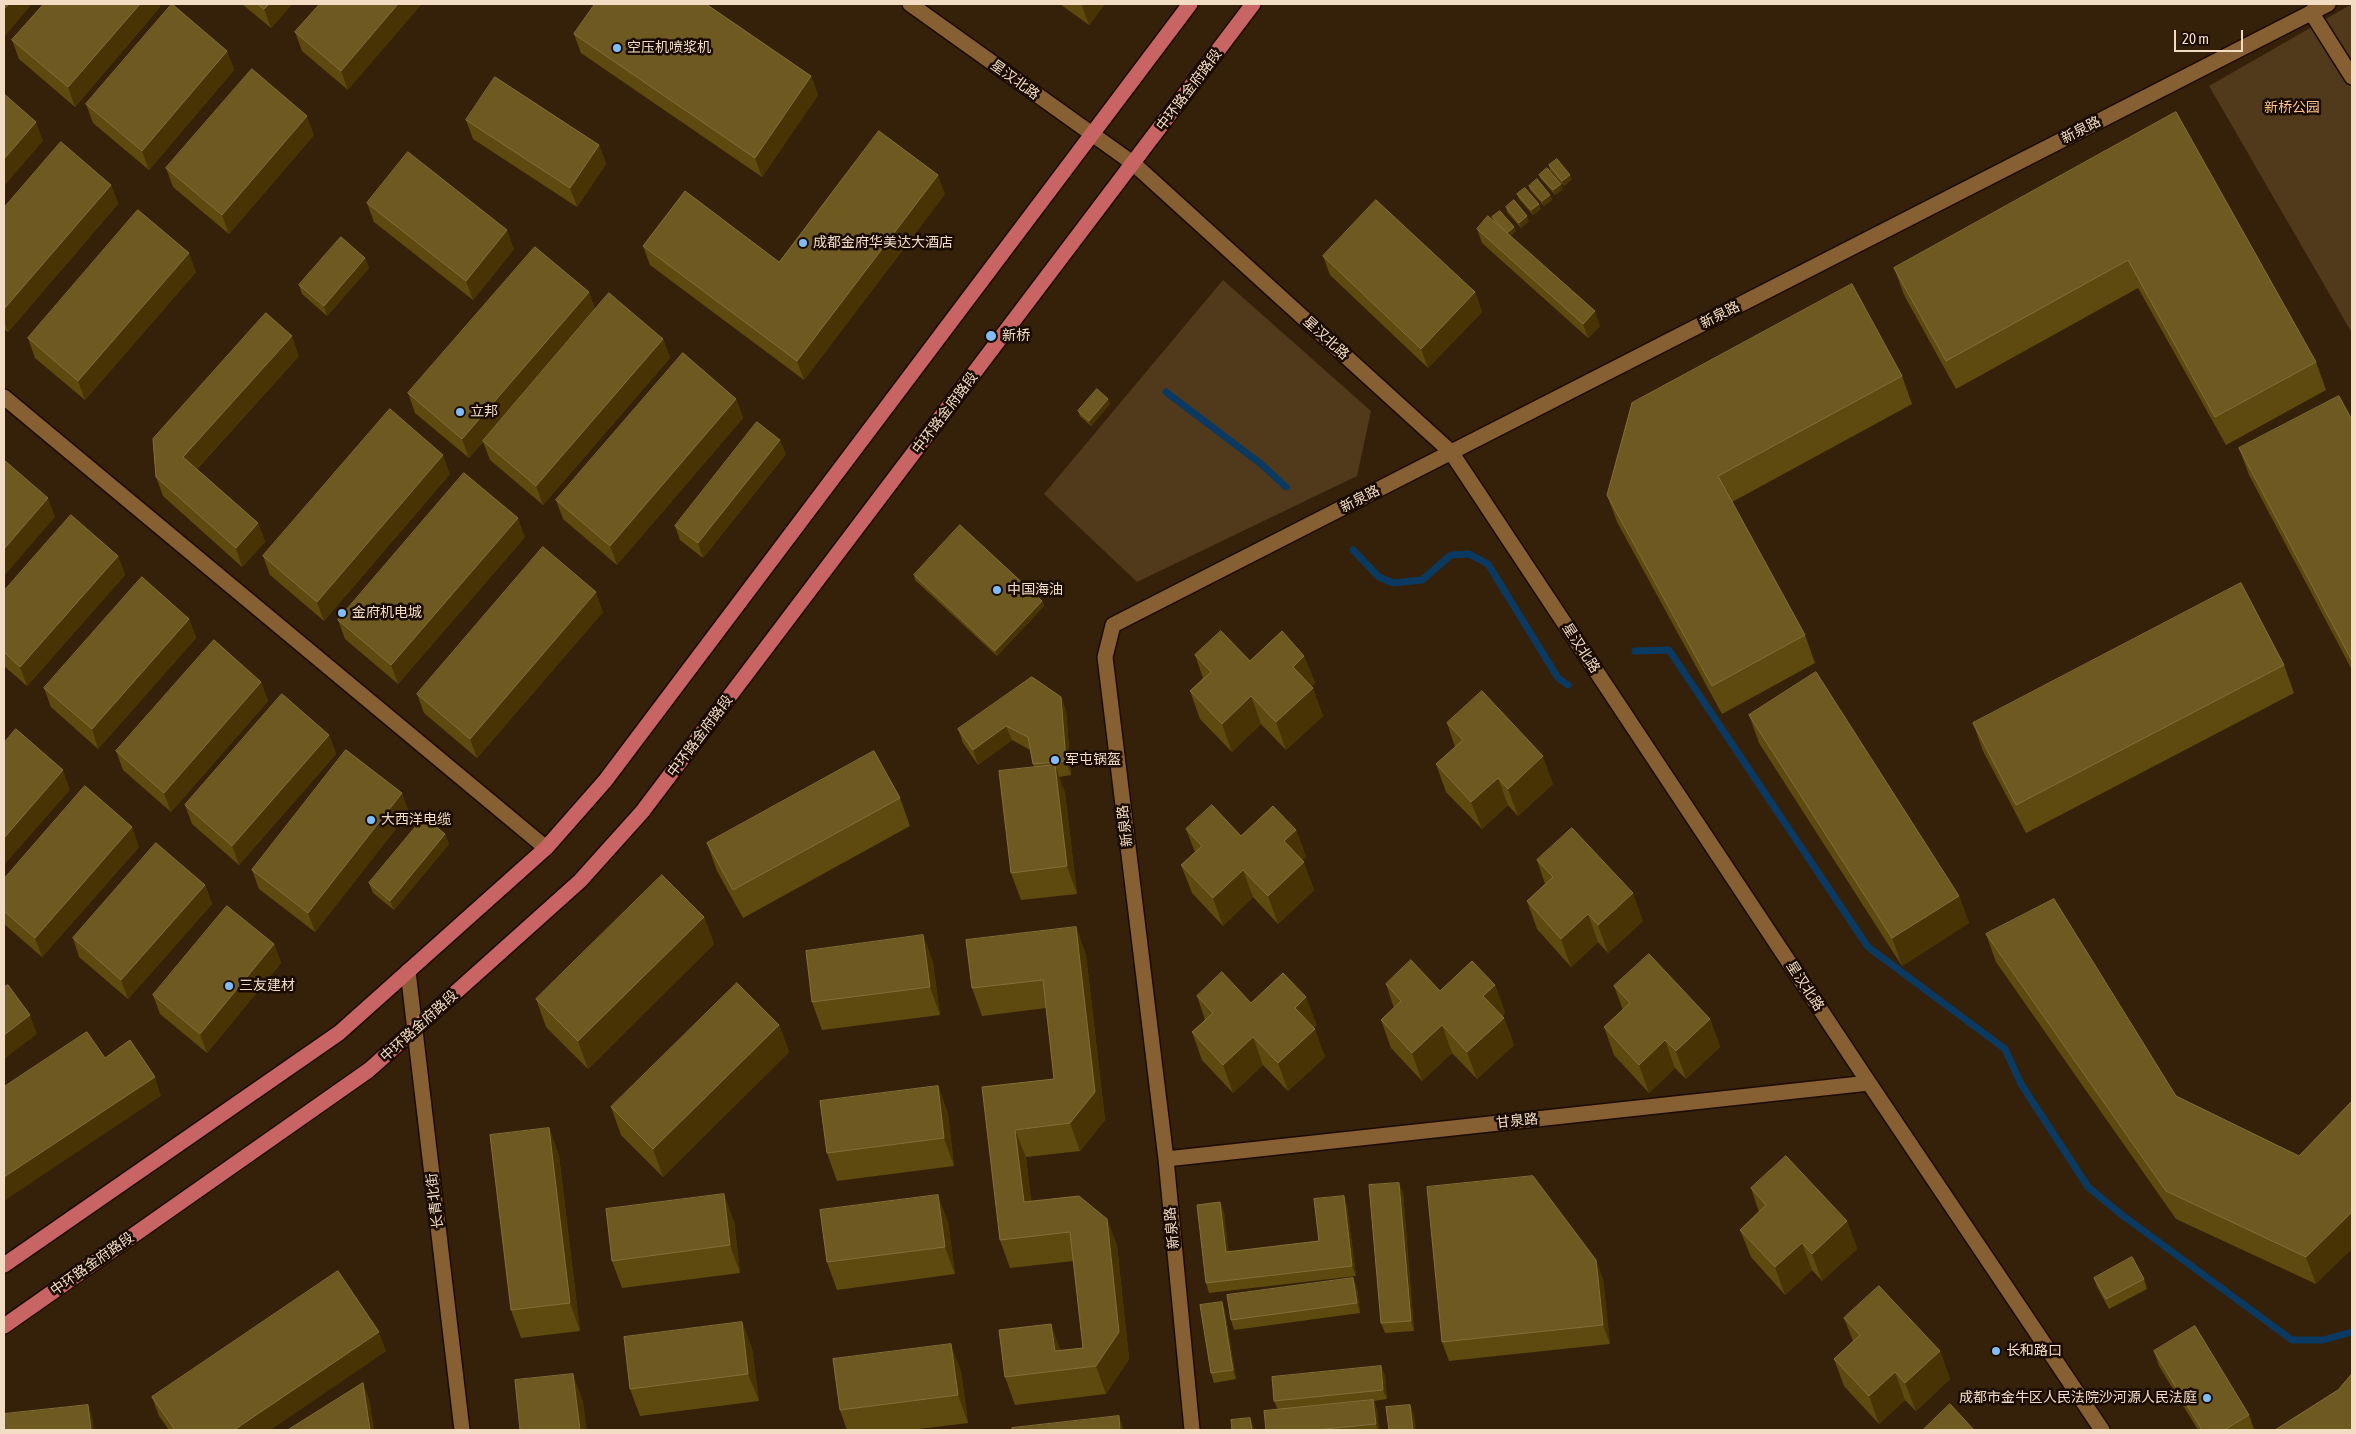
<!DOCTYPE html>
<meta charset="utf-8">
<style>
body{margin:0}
#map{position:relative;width:2356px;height:1434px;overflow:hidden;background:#352109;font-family:"Asap Condensed",sans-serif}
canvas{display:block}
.frame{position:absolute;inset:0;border:5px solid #f2dcc4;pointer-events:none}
.scale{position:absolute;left:2174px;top:30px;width:69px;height:22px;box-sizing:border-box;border:2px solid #f2dcc4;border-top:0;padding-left:6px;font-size:15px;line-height:18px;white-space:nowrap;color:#f2dcc4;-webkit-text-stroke:4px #1a0b00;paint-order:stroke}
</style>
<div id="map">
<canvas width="2356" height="1434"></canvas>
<div class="frame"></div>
<div class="scale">20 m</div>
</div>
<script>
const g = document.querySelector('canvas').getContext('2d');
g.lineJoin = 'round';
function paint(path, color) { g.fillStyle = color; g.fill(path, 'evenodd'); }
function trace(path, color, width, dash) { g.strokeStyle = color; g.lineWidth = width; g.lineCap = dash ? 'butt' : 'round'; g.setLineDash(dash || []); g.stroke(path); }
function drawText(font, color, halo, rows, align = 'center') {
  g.font = font + ' "Asap Condensed","Noto Sans SC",sans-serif'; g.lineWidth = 5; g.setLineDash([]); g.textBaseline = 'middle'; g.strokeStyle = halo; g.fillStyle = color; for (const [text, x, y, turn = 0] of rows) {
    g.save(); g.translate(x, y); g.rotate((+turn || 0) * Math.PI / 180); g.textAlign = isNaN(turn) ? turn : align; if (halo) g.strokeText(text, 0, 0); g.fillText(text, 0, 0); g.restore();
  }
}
const green = new Path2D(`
 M2352,4V333L2209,86Z
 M1223,280L1371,411L1357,476L1137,582L1044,494Z`);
const stream = new Path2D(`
 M1166,392L1261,464L1286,487
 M1353,550L1379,577L1393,583L1422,580L1451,555L1469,554L1488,564L1558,678L1568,685
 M1635,651L1669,650L1868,947L2005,1049L2021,1084L2088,1187L2122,1215L2292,1340H2323L2352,1332`);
const minor = new Path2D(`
 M910,4L1134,164L1451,452L1869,1083L2102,1430
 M2311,12L2352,77
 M4,397L546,848
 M408,971L462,1430
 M1166,1159L1869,1083
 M1192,1430L1166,1159L1105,657L1113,625L2328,4`);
const major = new Path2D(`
 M4,1265L339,1033L546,848L605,781L1190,4
 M4,1326L369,1070L580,881L642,812L1253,4`);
const wall = new Path2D(`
 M44,4H159L160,7L75,107L19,59L12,40Z
 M242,4H292L271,28Z
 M320,4L348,90L302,51L295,32Z
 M1060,4H1105L1089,25Z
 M574,34L811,76L818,95L762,177L581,53Z
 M227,51L234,70L149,170L93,123L86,104Z
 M2176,112L2316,362L2326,390L2226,445L2138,288L1956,389L1904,295L1894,268Z
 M466,120L599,145L606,164L577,207L473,139Z
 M314,135L229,234L173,187L166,168Z
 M1549,165L1572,179L1564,186L1550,170Z
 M1539,175L1563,189L1555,195L1541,179Z
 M111,185L118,204L8,332L4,329V208Z
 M1529,186L1550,195L1552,200L1544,206L1530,190Z
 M945,194L804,380L650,265L643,246L779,262Z
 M1517,194L1539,204L1541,209L1533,215L1519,199Z
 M367,203L514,249L473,300L374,222Z
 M1506,207L1529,221L1521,228L1507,212Z
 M1492,217L1516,231L1510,236L1600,326L1588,338L1482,243L1477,229L1494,221Z
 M1323,256L1475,292L1482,312L1428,368L1330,275Z
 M365,258L369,268L327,316L302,294L299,285Z
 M196,272L85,400L35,358L28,338Z
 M589,292L595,310L663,339L670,358L543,505L490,460L483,442L469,458L415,413L408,393Z
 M299,356L197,469L258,523L265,542L242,567L163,496L156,477Z
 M1902,376L1912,404L1732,502L1805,635L1815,663L1722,714L1617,522L1607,495Z
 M736,399L743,418L617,565L563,519L556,500Z
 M1108,399L1110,404L1091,426L1080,416L1078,411Z
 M2352,420V670L2249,475L2239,448Z
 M786,454L703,558L680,540L675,526Z
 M450,474L324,621L270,575L263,556Z
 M525,537L398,684L345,639L338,620Z
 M118,556L125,575L27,686L4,666V591Z
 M914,575L1042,601L1044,606L997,656L915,580Z
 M603,612L477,758L424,713L417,694Z
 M189,619L196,638L98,749L51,707L44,688Z
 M1195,655L1250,661L1304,656L1315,683L1311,686L1323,716L1286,750L1261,724L1232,752L1200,719L1190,691L1203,678Z
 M2284,665L2294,693L2026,833L1983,751L1973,723Z
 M261,682L268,701L171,812L123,770L116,751Z
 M1061,697L1066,711L1071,775L1059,777L1065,793L1077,894L1021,900L1011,873L1034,767L1030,750L1012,740L978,765L963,743L958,729Z
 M1749,715L1959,896L1969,923L1902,966L1759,743Z
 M1447,723L1553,784L1518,816L1508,805L1482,829L1446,792L1436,764L1455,747Z
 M329,735L336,754L239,865L192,824L185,805Z
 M900,798L910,826L743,918L717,871L707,843Z
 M409,812L315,932L259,889L252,870Z
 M1186,829L1241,836L1296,830L1306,857L1302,860L1314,890L1278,924L1253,897L1223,926L1192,893L1181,865L1195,852Z
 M445,834L449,844L394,910L373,893L369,883Z
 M139,847L42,957L4,924V879Z
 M1537,860L1643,921L1608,953L1598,942L1571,967L1537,929L1527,901L1545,884Z
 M205,885L212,904L128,999L79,957L73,938Z
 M704,917L714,944L588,1069L546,1027L536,999Z
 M1076,927L1086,955L1105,1120L1080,1151L1026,1157L1031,1201L1107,1219L1117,1246L1129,1359L1106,1394L1015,1405L1005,1377L1061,1351L1083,1348L1073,1261L1010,1268L1000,1240L982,1087L1054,1079L1046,1008L982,1016L972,988Z
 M1986,934L2176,1096L2299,1156L2316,1284L2176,1219L1996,962Z
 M923,935L933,963L940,1015L822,1030L812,1002Z
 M274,944L281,963L207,1053L160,1014L153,995Z
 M1386,984L1440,991L1495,985L1505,1013L1502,1016L1504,1018L1514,1045L1477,1079L1452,1053L1422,1081L1391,1048L1381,1020L1394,1008Z
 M1614,986L1710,1019L1720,1047L1686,1079L1675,1068L1649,1093L1614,1055L1604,1027L1623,1010Z
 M1197,996L1251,1003L1317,1025L1313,1028L1325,1057L1288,1091L1263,1065L1233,1093L1202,1060L1192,1032L1205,1020Z
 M779,1025L789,1052L663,1177L621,1135L611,1107Z
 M938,1086L948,1114L954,1166L837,1181L827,1153Z
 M549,1128L559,1156L580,1331L521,1338L511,1310Z
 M1751,1188L1847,1221L1857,1249L1822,1281L1812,1270L1785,1295L1751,1257L1740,1230L1759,1212Z
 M1403,1192L1414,1331L1385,1333L1381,1323Z
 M1220,1202L1224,1212L1228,1252L1319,1241L1347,1206L1356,1276L1209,1293L1206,1283Z
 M734,1221L740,1273L622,1288L612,1261Z
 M948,1222L955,1274L837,1290L827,1262Z
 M1353,1278L1357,1288L1360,1313L1234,1330L1231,1320Z
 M2094,1278L2144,1279L2147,1289L2109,1309L2097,1287Z
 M1603,1279L1610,1344L1449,1361L1442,1342Z
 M1222,1302L1225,1311L1236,1379L1214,1383L1211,1373Z
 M1844,1318L1940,1351L1950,1379L1916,1411L1905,1400L1879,1424L1844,1386L1834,1359L1853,1341Z
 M742,1322L752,1349L759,1401L640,1416L630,1389Z
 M386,1351L270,1430H169L159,1416L152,1397Z
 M2154,1351L2249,1415L2254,1429L2253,1430H2198L2159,1366Z
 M961,1371L968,1423L911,1430H847L840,1410Z
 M1385,1375L1387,1399L1374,1401L1377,1410L1379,1430H1266L1278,1410L1274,1401Z`);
const shadedWall = new Path2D(`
 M9,4H32L4,37V9Z
 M140,4H159L160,7L75,107L68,87Z
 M269,4H292L271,28L264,9Z
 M398,4H422L348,90L341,71Z
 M1084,4H1105L1089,25L1082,6Z
 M227,51L234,70L149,170L142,151Z
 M811,76L818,95L762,177L755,158Z
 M307,116L314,135L229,234L222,215Z
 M36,122L43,141L4,186V159Z
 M599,145L606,164L577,207L570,188Z
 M938,175L945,194L804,380L797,361Z
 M1570,175L1572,179L1564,186L1562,181Z
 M1561,184L1563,189L1555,195L1553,190Z
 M111,185L118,204L8,332L4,321V309Z
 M1550,195L1552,200L1544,206L1542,201Z
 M1539,204L1541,209L1533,215L1531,210Z
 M1527,216L1529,221L1521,228L1519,223Z
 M1514,227L1516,231L1508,238L1506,233Z
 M507,230L514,249L473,300L466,281Z
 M189,253L196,272L85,400L78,381Z
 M365,258L369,268L327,316L324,306Z
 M589,292L595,311L469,458L462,439Z
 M1475,292L1482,312L1428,368L1421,349Z
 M1595,311L1600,326L1588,338L1583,324Z
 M292,336L299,356L190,476L183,457Z
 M663,339L670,358L543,505L536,486Z
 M736,399L743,418L617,565L610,546Z
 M1108,399L1110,404L1091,426L1089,421Z
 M780,440L786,454L703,558L698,543Z
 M443,455L450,474L324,621L317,602Z
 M48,498L55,517L4,576V549Z
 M518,518L525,537L398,684L391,665Z
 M258,523L265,542L242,567L236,548Z
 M118,556L125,575L27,686L20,667Z
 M596,592L603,612L477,758L470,739Z
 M1042,601L1044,606L997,656L995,651Z
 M189,619L196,638L98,749L92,729Z
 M1304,656L1315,683L1303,694L1293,667Z
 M261,682L268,701L171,812L164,793Z
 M1313,688L1323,716L1286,750L1276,722Z
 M1251,696L1261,724L1232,752L1222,724Z
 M1061,697L1066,711L1071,775L1066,761Z
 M1006,726L1012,740L978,765L973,750Z
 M329,735L336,754L239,865L232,846Z
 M1543,756L1553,784L1518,816L1508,789Z
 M1055,765L1065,793L1077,894L1067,866Z
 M63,770L70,790L4,865V838Z
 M1498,778L1508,805L1482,829L1471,802Z
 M402,793L409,812L315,932L308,913Z
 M132,827L139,847L42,957L35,938Z
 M1296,830L1306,857L1294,868L1284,841Z
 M445,834L449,844L394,910L390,901Z
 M1304,862L1314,890L1278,924L1268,896Z
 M1243,870L1253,897L1223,926L1213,898Z
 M205,885L212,904L128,999L121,980Z
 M1633,893L1643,921L1608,953L1598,925Z
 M1959,896L1969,923L1902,966L1892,938Z
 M1588,914L1598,942L1571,967L1561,939Z
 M704,917L714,944L588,1069L578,1041Z
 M1076,927L1086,955L1105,1120L1080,1151L1070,1123Z
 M923,935L933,963L940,1015L930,987Z
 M274,944L281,963L207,1053L200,1034Z
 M1495,985L1505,1013L1493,1024L1483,996Z
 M1306,997L1317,1025L1305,1036L1295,1008Z
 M30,1015L37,1034L4,1059V1035Z
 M1504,1018L1514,1045L1477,1079L1467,1052Z
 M1710,1019L1720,1047L1686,1079L1676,1051Z
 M779,1025L789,1052L663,1177L653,1149Z
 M1442,1025L1452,1053L1422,1081L1412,1053Z
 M1315,1029L1325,1057L1288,1091L1278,1063Z
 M1253,1037L1263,1065L1233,1093L1223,1065Z
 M1665,1040L1675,1068L1649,1093L1639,1065Z
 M155,1077L161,1096L4,1201V1177Z
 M938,1086L948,1114L954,1166L944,1138Z
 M549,1128L559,1156L580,1331L570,1303Z
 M1015,1130L1026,1157L1034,1230L1024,1202Z
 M1399,1183L1403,1192L1414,1331L1411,1321Z
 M724,1194L734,1221L740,1273L730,1245Z
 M938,1195L948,1222L955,1274L945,1247Z
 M1344,1196L1347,1206L1356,1276L1352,1266Z
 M1220,1202L1224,1212L1230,1262L1226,1252Z
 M2352,1212V1249L2316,1284L2306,1257Z
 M1107,1219L1117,1246L1129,1359L1106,1394L1096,1366Z
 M1847,1221L1857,1249L1822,1281L1812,1254Z
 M1802,1243L1812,1270L1785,1295L1775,1267Z
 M1596,1260L1603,1279L1610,1344L1603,1325Z
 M1353,1278L1357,1288L1360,1313L1357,1303Z
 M1222,1302L1225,1311L1236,1379L1233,1370Z
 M742,1322L752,1349L759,1401L748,1374Z
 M1051,1324L1061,1351H1055Z
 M379,1332L386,1351L270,1430H234Z
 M951,1344L961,1371L968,1423L958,1395Z
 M1940,1351L1950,1379L1916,1411L1905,1383Z
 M1381,1366L1385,1375L1387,1399L1383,1390Z
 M1895,1372L1905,1400L1879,1424L1869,1396Z
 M573,1374L583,1401L587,1430H580Z
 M363,1383L370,1402L374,1430H370Z
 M1373,1400L1377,1410L1379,1430H1378L1376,1424Z
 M88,1405L93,1420L94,1430H91Z
 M1410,1405L1414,1415L1416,1430H1413Z
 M1119,1416L1124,1430H1120Z
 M1250,1418L1254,1428V1430H1252Z`);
const building = new Path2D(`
 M4,4H9L4,9Z
 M44,4H140L68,87L12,40Z
 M172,4L227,51L142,151L86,104Z
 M258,4H269L264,9Z
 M320,4H398L341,71L295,32Z
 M595,4H706L811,76L755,158L574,34Z
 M252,69L307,116L222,215L166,168Z
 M495,77L599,145L570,188L466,120Z
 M4,94L36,122L4,159Z
 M2176,112L2316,362L2215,417L2128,260L1946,361L1894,268Z
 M879,131L938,175L797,361L643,246L685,191L779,262Z
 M61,142L111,185L4,309V208Z
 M408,152L507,230L466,281L367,203Z
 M1557,159L1570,175L1562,181L1549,165Z
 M1547,168L1561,184L1553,190L1539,175Z
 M1537,179L1550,195L1542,201L1529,186Z
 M1525,188L1539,204L1531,210L1517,194Z
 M1376,200L1475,292L1421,349L1323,256Z
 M1514,200L1527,216L1519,223L1506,207Z
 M138,210L189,253L78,381L28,338Z
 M1500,211L1514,227L1507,233L1492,217Z
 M1488,216L1595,311L1583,324L1477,229Z
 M341,237L365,258L324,306L299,285Z
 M535,247L589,292L462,439L408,393Z
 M1852,284L1902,376L1718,476L1805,635L1712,686L1607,495L1632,403Z
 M609,293L663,339L536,486L483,441Z
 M266,313L292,336L183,457L258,523L236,548L156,477L153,439Z
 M683,353L736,399L610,546L556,500Z
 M1097,389L1108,399L1089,421L1078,411Z
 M2339,396L2352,420V661L2239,448Z
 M390,409L443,455L317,602L263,556Z
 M757,422L780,440L698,543L675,526Z
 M4,460L48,498L4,549Z
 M464,473L518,518L391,665L338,620Z
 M71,515L118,556L20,667L4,652V591Z
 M960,525L1042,601L995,651L914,575Z
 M543,547L596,592L470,739L417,694Z
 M142,577L189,619L92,729L44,688Z
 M2241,583L2284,665L2016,805L1973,723Z
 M1221,631L1250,661L1282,631L1304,656L1293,667L1313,688L1276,722L1251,696L1222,724L1190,691L1211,672L1195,655Z
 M214,640L261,682L164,793L116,751Z
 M1816,672L1959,896L1892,938L1749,715Z
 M1032,677L1061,697L1066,761L1033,764L1028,737L1006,726L973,750L958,729Z
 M1482,691L1543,756L1508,789L1498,778L1471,802L1436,764L1463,740L1447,723Z
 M282,694L329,735L232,846L185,805Z
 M16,729L63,770L4,838V743Z
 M346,750L402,793L308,913L252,870Z
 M874,751L900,798L733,890L707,843Z
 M1055,765L1067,866L1011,873L999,771Z
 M85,786L132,827L35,938L4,911V879Z
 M1212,805L1241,836L1273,806L1296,830L1284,841L1304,862L1268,896L1243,870L1213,898L1181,865L1202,846L1186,829Z
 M424,817L445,834L390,901L369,883Z
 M1572,828L1633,893L1598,925L1588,914L1561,939L1527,901L1553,877L1537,860Z
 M156,843L205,885L121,980L73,938Z
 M662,875L704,917L578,1041L536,999Z
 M2054,899L2176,1096L2299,1156L2352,1101V1212L2306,1257L2166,1191L1986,934Z
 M227,906L274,944L200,1034L153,995Z
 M1076,927L1095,1092L1070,1123L1015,1130L1024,1202L1079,1196L1107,1219L1119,1332L1096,1366L1005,1377L999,1330L1051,1324L1055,1351L1083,1348L1070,1232L1000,1240L982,1087L1054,1079L1043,980L972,988L966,940Z
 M923,935L930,987L812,1002L806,951Z
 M1649,954L1710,1019L1676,1051L1665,1040L1639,1065L1604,1027L1630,1003L1614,986Z
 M1411,960L1440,991L1472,961L1495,985L1483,996L1504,1018L1467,1052L1442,1025L1412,1053L1381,1020L1401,1001L1386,984Z
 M1222,972L1251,1003L1283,973L1306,997L1295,1008L1315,1029L1278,1063L1253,1037L1223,1065L1192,1032L1213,1013L1197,996Z
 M737,983L779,1025L653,1149L611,1107Z
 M8,985L30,1015L4,1035V987Z
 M87,1032L105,1058L130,1040L155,1077L4,1177V1087Z
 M938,1086L944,1138L827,1153L820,1101Z
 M549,1128L570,1303L511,1310L490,1135Z
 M1786,1156L1847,1221L1812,1254L1802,1243L1775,1267L1740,1230L1766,1205L1751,1188Z
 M1533,1176L1596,1260L1603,1325L1442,1342L1427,1187Z
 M1399,1183L1411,1321L1381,1323L1369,1185Z
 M724,1194L730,1245L612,1261L606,1209Z
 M938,1195L945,1247L827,1262L820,1210Z
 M1344,1196L1352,1266L1206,1283L1197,1205L1220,1202L1226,1252L1319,1241L1314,1199Z
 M2132,1257L2144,1279L2106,1299L2094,1278Z
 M338,1271L379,1332L234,1430H175L152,1397Z
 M1353,1278L1357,1303L1231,1320L1227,1295Z
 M1879,1286L1940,1351L1905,1383L1895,1372L1869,1396L1834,1359L1860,1335L1844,1318Z
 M1222,1302L1233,1370L1211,1373L1200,1305Z
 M742,1322L748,1374L630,1389L624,1337Z
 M2195,1326L2249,1415L2224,1430H2202L2154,1351Z
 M951,1344L958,1395L840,1410L833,1359Z
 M1381,1366L1383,1390L1274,1401L1272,1377Z
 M573,1374L580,1430H520L515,1380Z
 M2352,1374V1430H2275L2338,1390Z
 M363,1383L370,1430H288Z
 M1373,1400L1376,1424L1315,1430H1266L1264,1411Z
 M1950,1404L1974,1430H1923Z
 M88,1405L91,1430H4V1414Z
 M1410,1405L1413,1430H1389L1386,1407Z
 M1119,1416L1120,1430H1012V1428Z
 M1250,1418L1252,1430H1232L1231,1420Z`);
const markers = [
 [617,48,5,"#80bdfa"],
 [803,243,5,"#80bdfa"],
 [991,336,6,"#80bdfa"],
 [460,412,5,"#80bdfa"],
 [997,590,5,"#80bdfa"],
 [342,613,5,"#80bdfa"],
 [1055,760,5,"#80bdfa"],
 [371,820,5,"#80bdfa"],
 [229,986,5,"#80bdfa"],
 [1996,1351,5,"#80bdfa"],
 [2207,1398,5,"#80bdfa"]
];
const poiNames = [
 ["空压机喷浆机",627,48],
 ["成都金府华美达大酒店",813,243],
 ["新桥",1002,336],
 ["立邦",470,412],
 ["中国海油",1007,590],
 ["金府机电城",352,613],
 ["军屯锅盔",1065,760],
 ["大西洋电缆",381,820],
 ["三友建材",239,986],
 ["长和路口",2006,1351],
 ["成都市金牛区人民法院沙河源人民法庭",2197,1398,"right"]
];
const streetNames = [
 ["星汉北路",1015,80,36],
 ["中环路金府路段",1189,90,-53],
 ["新泉路",2081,130,-27],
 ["新泉路",1720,315,-27],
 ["星汉北路",1326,338,42],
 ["中环路金府路段",945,413,-53],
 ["新泉路",1360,499,-27],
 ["星汉北路",1581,648,57],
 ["中环路金府路段",700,736,-53],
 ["新泉路",1125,826,-97],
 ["星汉北路",1805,986,57],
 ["中环路金府路段",419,1026,-42],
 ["甘泉路",1517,1121,-6],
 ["长青北街",435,1201,-97],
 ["新泉路",1172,1228,-96],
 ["中环路金府路段",92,1264,-35]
];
const parkNames = [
 ["新桥公园",2292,108]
];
paint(green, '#51391b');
trace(stream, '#0a3a62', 7);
trace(minor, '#1c0a00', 18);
trace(major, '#1c0a00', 18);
trace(minor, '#865f32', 15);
trace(major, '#c96465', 15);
paint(wall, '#5e4a0e');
paint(shadedWall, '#473304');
paint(building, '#6e5a21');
trace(building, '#836e3b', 1);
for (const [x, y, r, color] of markers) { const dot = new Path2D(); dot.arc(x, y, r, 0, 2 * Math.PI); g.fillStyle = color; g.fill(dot); trace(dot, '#1a0b00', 2); }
drawText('14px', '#f2dcc4', '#1a0b00', poiNames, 'left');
drawText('14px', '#f2dcc4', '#1a0b00', streetNames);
drawText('14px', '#fcc484', '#1a0b00', parkNames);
</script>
